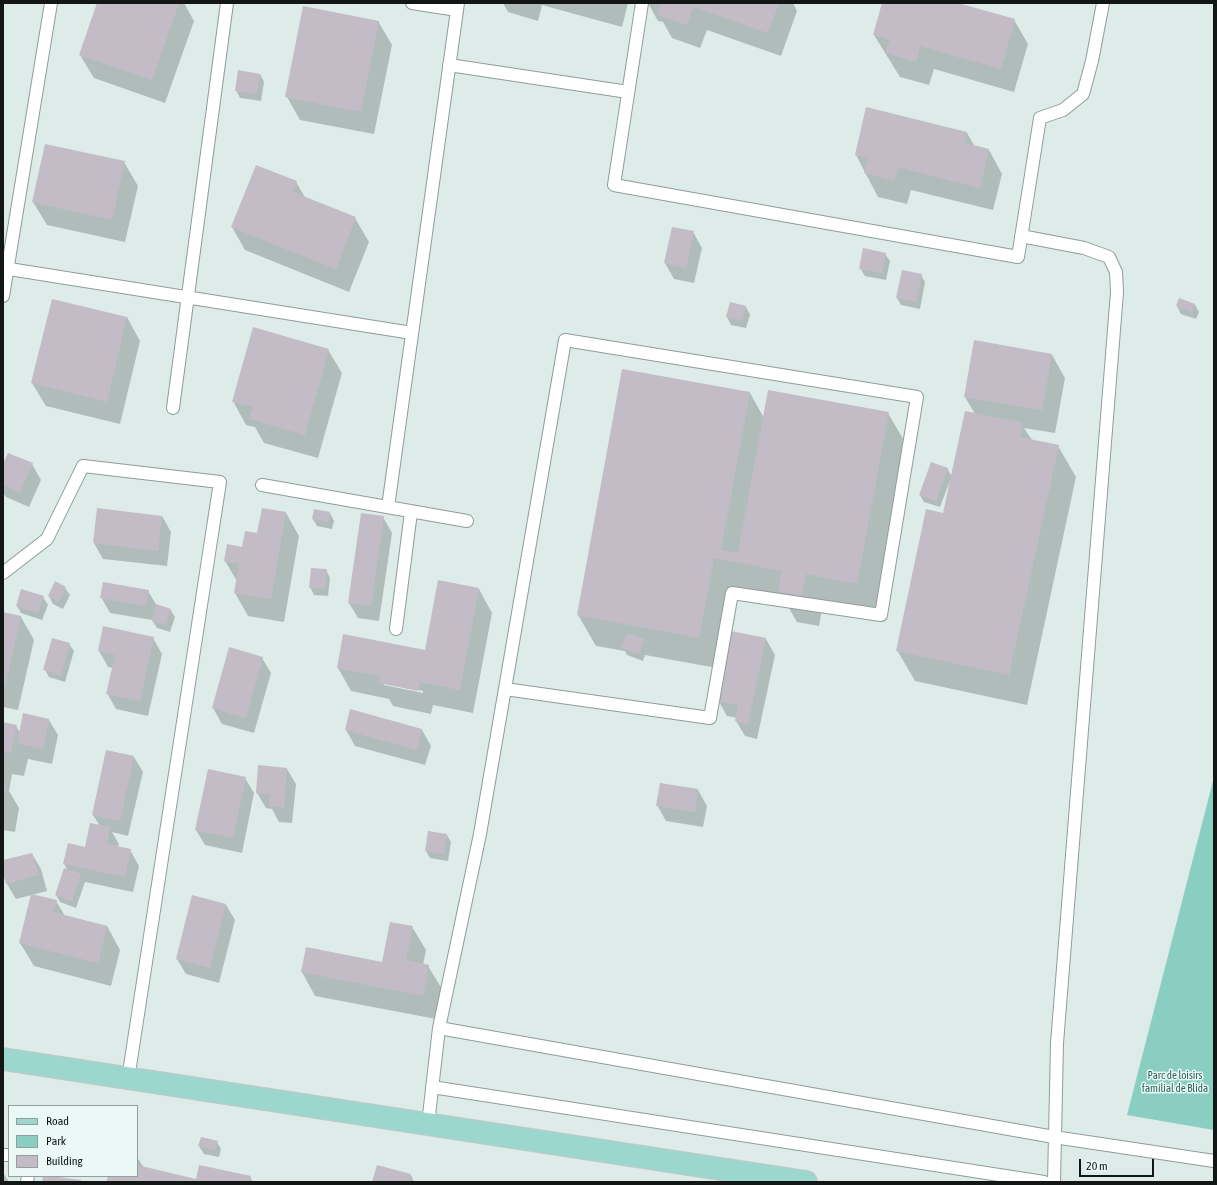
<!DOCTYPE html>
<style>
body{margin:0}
#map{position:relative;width:1217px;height:1185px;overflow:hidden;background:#ddece8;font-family:"Asap Condensed",sans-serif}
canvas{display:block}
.frame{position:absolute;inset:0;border:4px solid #121716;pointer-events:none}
.legend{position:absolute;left:8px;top:1105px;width:130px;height:72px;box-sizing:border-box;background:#eaf9f6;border:1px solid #949f9c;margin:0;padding:5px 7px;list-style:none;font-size:12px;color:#121716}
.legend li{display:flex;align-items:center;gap:8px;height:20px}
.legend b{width:20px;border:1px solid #949f9c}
.scale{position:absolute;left:1079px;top:1159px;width:75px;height:18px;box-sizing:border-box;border:2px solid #121716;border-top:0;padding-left:5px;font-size:12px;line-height:14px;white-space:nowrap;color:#121716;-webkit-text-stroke:3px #eaf9f6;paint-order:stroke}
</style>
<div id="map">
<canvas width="1217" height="1185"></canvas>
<div class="frame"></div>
<ul class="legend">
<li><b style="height:5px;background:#9bd7cd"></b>Road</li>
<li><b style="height:11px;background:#8acdc1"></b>Park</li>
<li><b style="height:11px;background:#c3bbc6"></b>Building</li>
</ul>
<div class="scale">20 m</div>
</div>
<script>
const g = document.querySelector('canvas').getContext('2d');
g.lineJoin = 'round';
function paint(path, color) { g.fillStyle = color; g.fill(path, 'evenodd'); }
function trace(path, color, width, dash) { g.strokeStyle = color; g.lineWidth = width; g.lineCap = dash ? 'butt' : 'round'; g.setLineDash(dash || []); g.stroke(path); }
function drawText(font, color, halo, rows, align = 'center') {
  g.font = font + ' "Asap Condensed",sans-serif'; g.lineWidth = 3; g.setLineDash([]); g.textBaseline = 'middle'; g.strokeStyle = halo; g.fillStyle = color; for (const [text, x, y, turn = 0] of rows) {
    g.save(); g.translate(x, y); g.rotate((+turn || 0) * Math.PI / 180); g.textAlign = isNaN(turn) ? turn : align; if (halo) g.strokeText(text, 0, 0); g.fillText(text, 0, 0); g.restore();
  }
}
const green = new Path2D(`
 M1214,777V1130L1127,1115Z`);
const shadow = new Path2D(`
 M98,3H184L194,21L165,103L94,78L80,55Z
 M503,3H628L622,27L542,5L538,21L508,12Z
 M648,3H793L797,11L781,56L707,30L700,48L672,38L663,22L658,21Z
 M883,3H955L1014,20L1028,44L1014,92L934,69L929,85L900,77L874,35Z
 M378,21L392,45L374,134L300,120L287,97Z
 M260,74L264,82L261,101L240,98L236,90Z
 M967,133L975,147L989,150L1002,174L993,210L911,190L907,204L878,197L856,155Z
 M124,162L138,186L125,242L47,225L33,202Z
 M296,182L306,199L355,218L369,242L349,292L245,250L232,227Z
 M693,232L702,248L694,283L674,279L665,263Z
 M885,254L890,261L886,280L865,276L860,268Z
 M921,275L925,282L920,309L901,305L897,298Z
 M1179,299L1195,305L1199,312L1196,319L1181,314L1177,306Z
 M746,307L750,315L746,328L731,325L727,317Z
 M127,317L140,341L120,424L46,406L32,383Z
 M328,350L342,373L318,458L264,443L255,427L246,425L233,401Z
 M1052,355L1065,378L1055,433L1024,428L1032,440L1058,446L1076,477L1027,705L915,681L897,650L944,514L951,481H950L940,507L924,502L920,495L947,468L952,477L975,414L965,397Z
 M750,393L764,418L888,413L906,444L874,614L823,604L819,626L797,622L783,598L732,588L717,668L645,655L643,661L627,655L625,651L596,646L578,615Z
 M32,464L41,480L29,507L6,497L3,493V466Z
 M286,513L299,536L284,622L248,616L235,593L237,581L225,561L243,548L258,534Z
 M330,513L334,521L332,529L317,526L313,519Z
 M162,516L171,532L167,566L103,559L94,543Z
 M383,517L392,533L379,621L358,618L349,603Z
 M326,570L330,578L328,596L314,595L310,587Z
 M65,588L70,595L63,609L53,604L49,596Z
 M479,589L492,613L473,713L433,705L431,714L393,706L389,699L351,691L338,668L426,651ZM384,683L423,691V693L384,685Z
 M148,591L157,606L170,609L175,617L170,632L157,628L152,620L110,613L101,597Z
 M43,597L48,605L42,620L21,613L17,606Z
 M3,613L21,617L34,640L18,710L3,707Z
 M104,627L153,638L162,654L148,716L116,709L107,693L113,668L108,667L99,651Z
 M766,639L775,655L757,739L745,736L736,721L737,718L727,716L718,700Z
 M69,644L74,651L65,682L49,677L45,670Z
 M262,658L271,673L254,733L222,724L213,708Z
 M351,711L422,730L431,746L425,765L355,746L346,730Z
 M49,720L58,735L52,764L28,759L24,776L12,774L9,791L19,808L15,832L3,830V723L16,726L20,733Z
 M134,757L143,772L128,836L112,832L119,844L118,847L130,850L139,866L133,892L85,882L76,908L60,902L56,895L68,871L64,864L86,848L100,826L93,815Z
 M287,769L296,784L292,823L279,822L272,809L266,808L257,793Z
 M245,778L254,793L242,853L205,845L196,830Z
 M698,790L707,806L703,827L666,821L657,805Z
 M447,835L451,842L448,861L430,858L426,851Z
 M32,854L41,869L47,891L16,899L7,884L3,870V861Z
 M193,897L226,905L235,920L219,983L186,974L177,959Z
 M56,901L65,916L107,926L120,950L111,986L34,966L20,943Z
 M412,927L426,950L423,965L428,966L442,989L436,1019L315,996L302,972L383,963Z
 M217,1142L221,1149L219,1157L204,1154L199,1146Z
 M137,1157L144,1168L197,1180L250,1177L253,1182H107L109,1176H137Z
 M3,1174H4L9,1182H3Z
 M411,1175L414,1182H373Z`);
const building = new Path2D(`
 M97,3H179L152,80L79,55Z
 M661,3H779L768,33L693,7L687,25L657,15Z
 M882,3H958L1015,19L1001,69L920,46L916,62L885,53L890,40L873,35Z
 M303,6L379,21L361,112L285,97Z
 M238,70L260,74L257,94L235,91Z
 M866,107L967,132L965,143L989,149L980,188L898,167L894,181L864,173L868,158L855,155Z
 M45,144L125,161L112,220L32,202Z
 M256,165L297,181L293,192L356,217L336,269L231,227Z
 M672,227L694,231L686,268L664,263Z
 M863,248L886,253L882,273L859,269Z
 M902,270L922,274L916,302L896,298Z
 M1179,298L1195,304L1192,312L1176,306Z
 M52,299L127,317L107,402L31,383Z
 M730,302L746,306L742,321L726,317Z
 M253,327L329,349L305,435L249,419L253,407L232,402Z
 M974,340L1052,354L1042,410L964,397Z
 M622,369L750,392L721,550L738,553L768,390L889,412L857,584L806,574L802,596L778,591L782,571L714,558L699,638L577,615Z
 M965,411L1023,423L1020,437L1059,445L1009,675L896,651L926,509L943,513Z
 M8,453L33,463L20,492L3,485V464Z
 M931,462L948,468L936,501L919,495Z
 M97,508L162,516L158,551L93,543Z
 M262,508L286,512L271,599L234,593L239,564L224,561L227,544L242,547L245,531L257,533Z
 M314,509L330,512L328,522L312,519Z
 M361,513L384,516L371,606L348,603Z
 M311,568L327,569L325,589L309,588Z
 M438,580L479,588L460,690L420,682L418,691L379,683L380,676L337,668L343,634L425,650Z
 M55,581L66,587L59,602L48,596Z
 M103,582L149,590L146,606L100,598Z
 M21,589L44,596L38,613L16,606Z
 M156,604L171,609L166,625L152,621Z
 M3,612L21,616L5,687H3Z
 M103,626L154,637L140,701L106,694L115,655L98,651Z
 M731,631L766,638L748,724L735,721L738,705L717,701Z
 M627,633L644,639L639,654L621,648Z
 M52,638L70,643L61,675L43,670Z
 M229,647L263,657L246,718L212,708Z
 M350,709L422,729L417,750L345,730Z
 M23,713L49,719L43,749L17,743Z
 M3,722L17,725L11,753L3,752Z
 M106,750L134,756L120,821L92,815Z
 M258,765L287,768L284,808L269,806L270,794L256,793Z
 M208,769L246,777L233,838L195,830Z
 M3,783L6,784L4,797H3Z
 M660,783L698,789L695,812L656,806Z
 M90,823L110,827L107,844L131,849L125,877L63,864L68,843L85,847Z
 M428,831L447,834L444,854L425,851Z
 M32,853L39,875L6,884L3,874V860Z
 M64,868L81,874L72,901L55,895Z
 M31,894L57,900L53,912L107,926L98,963L19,943Z
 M192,895L226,904L210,968L176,959Z
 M390,922L413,926L406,960L429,965L423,996L301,972L306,947L382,962Z
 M201,1137L218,1141L215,1150L198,1146Z
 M137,1165L196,1179L199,1165L251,1176L249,1182H106L108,1176H137Z
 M377,1165L411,1174L409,1182H372Z
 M43,1176H51L81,1180V1182H42Z`);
const lane = new Path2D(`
 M412,3L457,10
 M642,3L614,185L1018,257L1040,118L1063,110L1083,94L1092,61L1103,3
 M449,65L628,92
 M1021,236L1084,248L1109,257L1116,272L1117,292L1057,1043L1054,1182
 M3,268L412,333
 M3,296L51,3
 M173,408L227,3
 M262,485L467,521
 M388,507L458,3
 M3,573L47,539L83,466L220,482L128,1079
 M396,629L411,512
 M439,1028L1054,1137L1214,1161
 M432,1087L1044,1182
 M428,1124L439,1028L480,834L565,340L917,397L881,615L732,593L710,718L505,689
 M3,1155H9
 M27,1182L28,1176`);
const primary = new Path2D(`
 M3,1059L806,1182`);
const parkNames = [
 ["Parc de loisirs",1175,1076],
 ["familial de Blida",1175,1089]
];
paint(green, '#8acdc1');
paint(shadow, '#0003');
paint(building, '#c3bbc6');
trace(lane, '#8f9d9a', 14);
trace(primary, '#c6c7c7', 24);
trace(lane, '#fff', 12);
trace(primary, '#9bd7cd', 22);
drawText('11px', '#2e6259', '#eaf9f6', parkNames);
</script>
